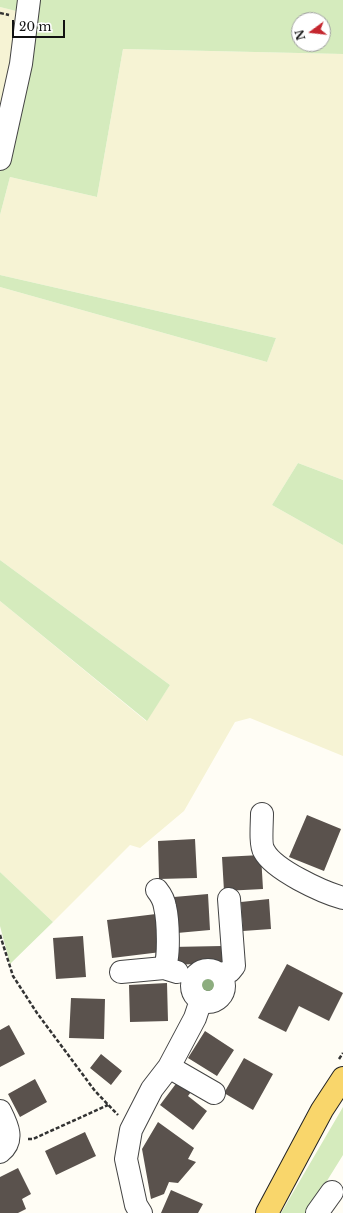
<!DOCTYPE html>
<style>
body{margin:0}
#map{position:relative;width:343px;height:1213px;overflow:hidden;background:#fffdf5;font-family:"Libre Baskerville",serif}
canvas{display:block}
.north{position:absolute;left:291px;top:12px;width:40px;height:40px;box-sizing:border-box;background:#fff;border:1px solid #a0a0a0;border-radius:50%;rotate:255deg;font-size:11px;font-weight:700;line-height:16px;text-align:center;color:#111}
.north::after{content:'';display:block;margin:auto;width:14px;height:18px;background:#c4262e;clip-path:polygon(50% 0,100% 100%,50% 72%,0 100%)}
.scale{position:absolute;left:12px;top:20px;width:53px;height:18px;box-sizing:border-box;border:2px solid #111;border-top:0;padding-left:5px;font-size:12px;line-height:14px;white-space:nowrap;color:#111;-webkit-text-stroke:3px #fff;paint-order:stroke}
</style>
<div id="map">
<canvas width="343" height="1213"></canvas>
<div class="north">N</div>
<div class="scale">20 m</div>
</div>
<script>
const g = document.querySelector('canvas').getContext('2d');
g.lineJoin = 'round';
function paint(path, color) { g.fillStyle = color; g.fill(path, 'evenodd'); }
function trace(path, color, width, dash) { g.strokeStyle = color; g.lineWidth = width; g.lineCap = dash ? 'butt' : 'round'; g.setLineDash(dash || []); g.stroke(path); }
const farmland = new Path2D(`
 M0,7L20,12L0,151Z
 M123,49L343,54V480L298,463L272,505L343,545V756L250,718L235,722L184,811L140,848L130,845L53,922L0,872V601L146,721L170,685L0,560V287L267,362L276,338L0,275V215L10,177L97,197Z`);
const green = new Path2D(`
 M0,0H21L20,12L0,7Z
 M31,0H343V54L123,49L97,197L10,177L0,215V172L28,45ZM299,20H323V44H299Z
 M0,275L276,338L267,362L0,287Z
 M298,463L343,480V545L272,505Z
 M0,560L170,685L147,721L0,601Z
 M0,872L53,922L10,964L0,926Z
 M343,1107V1155L307,1213H281Z`);
const building = new Path2D(`
 M307,815L341,829L324,871L289,857Z
 M195,839L197,878L159,879L158,841Z
 M261,855L263,889L224,891L222,857Z
 M208,894L210,930L177,933L174,897Z
 M269,899L271,929L243,931L241,902Z
 M156,914L161,952L112,958L107,920Z
 M83,936L86,977L56,979L53,938Z
 M222,946V963L171,965V947Z
 M287,964L343,993L329,1021L299,1006L286,1032L258,1018Z
 M167,983L168,1021L130,1022L129,985Z
 M71,998L105,999L104,1039L69,1038Z
 M9,1025L25,1054L0,1067V1030Z
 M205,1031L234,1050L217,1076L188,1058Z
 M101,1054L122,1071L111,1085L90,1068Z
 M244,1058L273,1074L253,1110L224,1093Z
 M35,1079L47,1102L20,1117L8,1094Z
 M178,1081L191,1092L188,1096L207,1111L193,1130L160,1105Z
 M158,1122L194,1148L188,1159L196,1162L178,1183L169,1182L164,1194L151,1199L142,1149Z
 M85,1132L96,1156L56,1175L45,1151Z
 M18,1168L31,1194L22,1199L26,1209L18,1213H0V1177Z
 M171,1190L203,1204L198,1213H161Z`);
const path = new Path2D(`
 M0,13L9,15
 M0,935L13,976L37,1013L95,1091L118,1115
 M339,1059L343,1053
 M28,1139H33L108,1105`);
const minor = new Path2D(`
 M0,159L21,64L29,0
 M262,814C262,822 260,845 264,851C274,870 322,892 343,898
 M157,890C161,895 164,900 165,907C168,919 170,959 164,968
 M192 986a16 16 0 1 1 32 0a16 16 0 1 1-32 0Z
 M121,972L164,968L177,972
 M220,975L230,971L234,966L229,899
 M169,1067L214,1093
 M0,1111C7,1125 15,1140 0,1152
 M141,1213L136,1205L126,1159L131,1130L152,1089L169,1067L195,1018L201,1000
 M317,1213L332,1192`);
const major = new Path2D(`
 M267,1213L322,1110L343,1078`);
const trees = [
 [208,985]
];
paint(farmland, '#f6f3d4');
paint(green, '#d5ebbd');
paint(building, '#5a524d');
trace(minor, '#444', 24);
trace(major, '#222', 24);
trace(path, '#333', 2.5, [4, 2]);
trace(minor, '#fff', 22);
trace(major, '#f9d66b', 22);
g.fillStyle = '#8dad7f';
for (const [x, y] of trees) { g.beginPath(); g.arc(x, y, 6, 0, 2 * Math.PI); g.fill(); }
</script>
